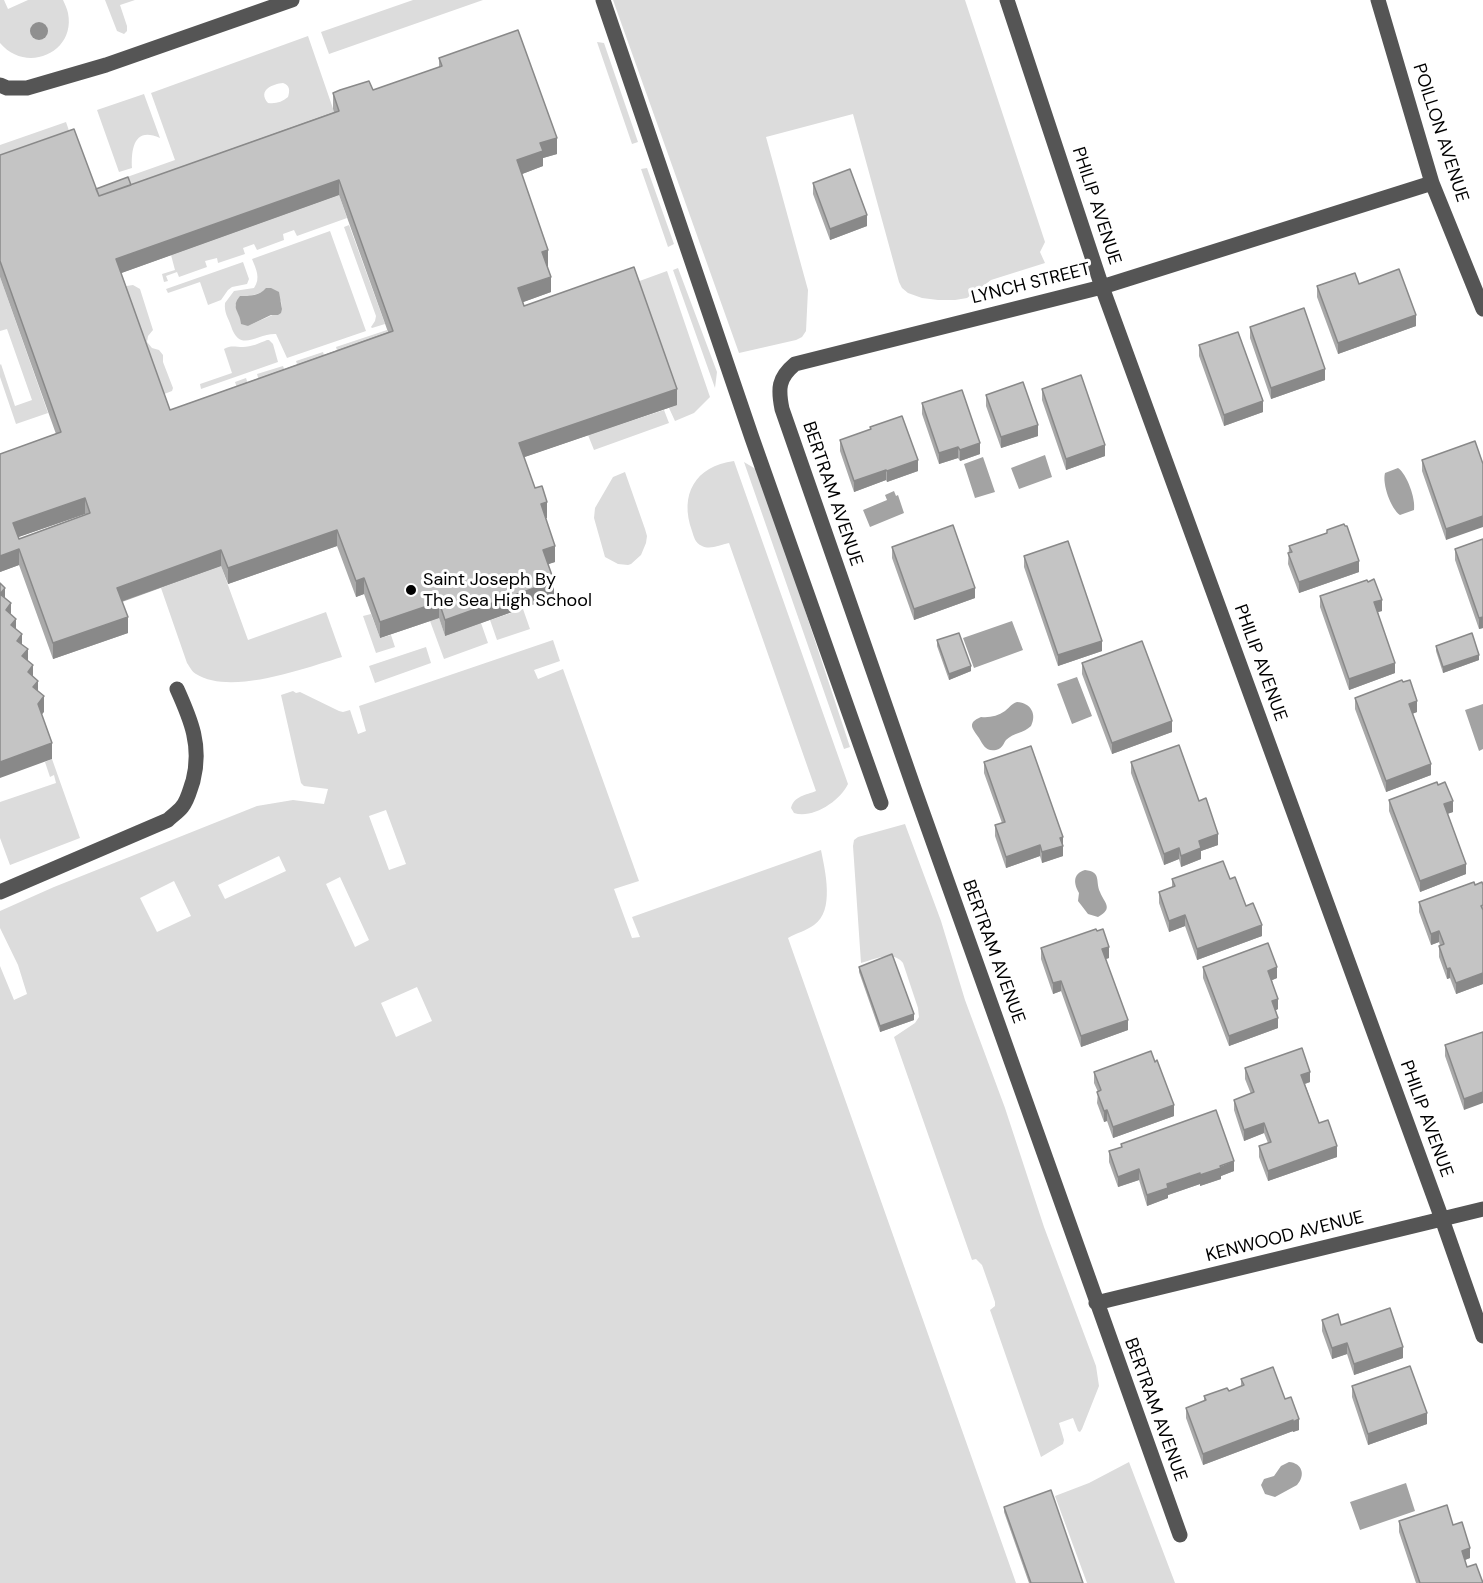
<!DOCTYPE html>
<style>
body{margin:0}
canvas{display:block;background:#fff}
</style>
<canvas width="1483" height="1583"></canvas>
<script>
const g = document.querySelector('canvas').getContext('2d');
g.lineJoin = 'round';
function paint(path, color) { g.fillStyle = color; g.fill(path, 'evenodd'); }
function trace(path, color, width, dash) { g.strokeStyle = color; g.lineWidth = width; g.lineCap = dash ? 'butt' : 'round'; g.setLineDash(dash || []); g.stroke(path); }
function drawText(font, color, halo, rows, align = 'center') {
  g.font = font + ' "DM Sans",sans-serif'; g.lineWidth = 6; g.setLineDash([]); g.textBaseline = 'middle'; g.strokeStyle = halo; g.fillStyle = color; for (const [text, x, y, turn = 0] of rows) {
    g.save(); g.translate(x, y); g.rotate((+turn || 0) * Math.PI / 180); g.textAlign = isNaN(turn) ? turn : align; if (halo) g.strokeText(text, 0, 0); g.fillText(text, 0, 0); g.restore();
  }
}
const green = new Path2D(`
 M0,0H4L8,9L28,0H63C65,4 67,9 68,13C76,53 26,74 0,43Z
 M105,0H135L120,5L127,26V31L124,34L117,31Z
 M413,0H483L329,54L321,32Z
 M613,0H965L1045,242L1040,252L1045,263L991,280L967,298L955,300H938L922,298L908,293L902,288L899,282L853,114L766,137L808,290L806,331L802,337L796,340L739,353Z
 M308,36L339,126L134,199L127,177L175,160L151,93ZM283,83C290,85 290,91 288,97C282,102 276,104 268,103C257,90 273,84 283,83Z
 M597,42L604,43L638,142L632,144Z
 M144,94L160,138C134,126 131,149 132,168L119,172L97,110Z
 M66,122L74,145L0,171V145Z
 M647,168L674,244L668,247L641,169Z
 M339,195L347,218L297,236L294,230L283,234L284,240L257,250L254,244L243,248L245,254L218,263L217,258L205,261L207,267L179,277L177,272L166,276L168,281L164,282L162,274L175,270L171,255Z
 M349,225L385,324L372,328L371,327L375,321L376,316L344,227Z
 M330,231L366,331L287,358L276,334C257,333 240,354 231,326C228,317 224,313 225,303L234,291L254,288C261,278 256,269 252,259ZM263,292L281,301L282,309C272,317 259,320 248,326L241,320L235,305L244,296H250Z
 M243,262L249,279L247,284L232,287L228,290L221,300L208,305L200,282L168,293L166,289Z
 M678,268L717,372L715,388L673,270Z
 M667,271L710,397L694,413L675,421L669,408L676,405L634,283Z
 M0,277L48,413L16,424L0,377V365L1,364L15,406L32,400L7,329L0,331Z
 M133,285L140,289L153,330L148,336L147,342L152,348L159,350L163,355V362L173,388L172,391L159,396L120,287Z
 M387,330L393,346L241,400L235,382L246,378L248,384L259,381L257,374L283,366L285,371L298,367L296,361L323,352L325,358L338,354L336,347Z
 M267,340H269L273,344L278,362L201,389L200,384L232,373L224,349C231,345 235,347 243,347C251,347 260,343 267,340Z
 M664,410L669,423L594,450L588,435Z
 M734,461L848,784C840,801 813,819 794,813L791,808C794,796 806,795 816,791L729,543C720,545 710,550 702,546C695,543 694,537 692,531C679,495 695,466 734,461Z
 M744,462L759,471L850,747L844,749Z
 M625,472L645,529L647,536L646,543L641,555L631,564L628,565L618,564L605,557L594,518L595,508L613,477Z
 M221,566L248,640L326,612L342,657C305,668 231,696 196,674C192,672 190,667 187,663L161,588Z
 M523,609L530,629L497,640L490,620Z
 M371,614L380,638L391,635L395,647L376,653L363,616Z
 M439,618L445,636L481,623L488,643L444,659L430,621Z
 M553,640L560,661L534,670L538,679L563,669L639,881L614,889L632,938L640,937L632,917L821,850C825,870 835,911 814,925C806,931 796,933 788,938L1016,1583H0V966L14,1000L27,994L18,965L0,928V911L54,887L257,806L293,800L324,804L328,789L304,786L301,783L281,695L293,691L296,693L300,692L339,711L343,712L350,710L358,734L366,731L359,706ZM386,810L406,864L389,870L369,816ZM279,856L286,871L225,899L218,885ZM340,877L369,940L355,947L326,884ZM174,881L191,916L157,932L140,898ZM417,987L432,1021L396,1037L381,1003Z
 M426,647L431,663L375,683L369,666Z
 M52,759L80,838L10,865L0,838V802L56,783L54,775L50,777L45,762Z
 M905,824L941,921L965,1000L1005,1108L1044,1227L1096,1366L1099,1386L1082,1429L1080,1432L1078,1431L1073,1418L1059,1423L1064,1440L1063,1444L1041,1457L990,1310L995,1306V1302L982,1265L976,1259L972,1260L894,1037L915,1023L919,1017L918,1008L903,963C893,950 875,959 861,963L853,846L854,840L858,837Z
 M1129,1462L1175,1583H1087L1055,1496L1089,1483Z`);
const water = new Path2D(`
 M266,288H271L279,292L282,309L281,313L278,315H271L248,326L241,324C240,311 230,308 240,296C250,296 259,296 266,288Z
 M1045,455L1052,477L1019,489L1011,468Z
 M983,457L995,492L975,498L964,464Z
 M1398,468C1407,474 1416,499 1414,510L1400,515C1391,509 1382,484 1385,473Z
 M894,491L896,496L898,495L904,513L870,527L863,510L887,500L885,495Z
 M1012,621L1023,650L974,668L963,638Z
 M1077,677L1092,716L1072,724L1057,684Z
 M1017,702C1031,703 1037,714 1031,726C1024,733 1013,733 1006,740C1003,744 1003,748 996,750C986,752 983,745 979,738C973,729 966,723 981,717C989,718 998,716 1005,711C1010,707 1011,704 1017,702Z
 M1483,704V749L1479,751L1465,710Z
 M1085,870C1102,872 1095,881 1100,892C1104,903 1114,908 1098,917L1088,914L1078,901L1079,893C1074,884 1072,874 1085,870Z
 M1289,1462C1302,1463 1306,1475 1297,1485L1275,1497L1265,1494L1261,1485L1264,1479L1274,1476L1281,1466Z
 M1406,1483L1415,1511L1360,1530L1350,1502Z`);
const minor = new Path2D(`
 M603,0L752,438L881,803
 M1007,0L1102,287L1442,1219L1483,1336
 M1378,0L1432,183L1483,309
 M0,85L7,88H27L106,65L292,0
 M0,892L168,820C172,816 178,812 182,807C188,800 190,789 193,781C202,746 191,720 177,689
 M1096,1303L1483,1209
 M1180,1535L915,791L782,409C778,389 778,378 795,364L1102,287L1432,183`);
const trees = [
 [39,31]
];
const wall = new Path2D(`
 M439,58L557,154L543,158V166L522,174L548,266H547L551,292L523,302L524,306L677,405L524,457L535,488L547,518H546L555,562L548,564L554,597L445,636L439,618L380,638L364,594L356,597L337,546L228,584L221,566L122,602L128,633L53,659L19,565L0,572V454L56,434L0,277V155L96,189L131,185L334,112L333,109V93L373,90L439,67ZM339,195L388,332L170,410L121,273ZM85,514V515L19,539L18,537Z
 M813,183L867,226L830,240L813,194Z
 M1359,284L1416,326L1338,354L1317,297V286Z
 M1250,327L1325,380L1271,399L1250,338Z
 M1199,345L1263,412L1224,426L1199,356Z
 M1042,389L1105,456L1066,470L1042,400Z
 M986,395L1038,436L1001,448L986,406Z
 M922,403L980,454L960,461L958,458L939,464L922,414Z
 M870,427L918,471L887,482L886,480L854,492L840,451V440L870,430Z
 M1422,460L1483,464L1446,540L1422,471Z
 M1327,530L1359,572L1299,593L1288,564L1289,546L1327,533Z
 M1483,539V628L1479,629L1455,560V549Z
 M892,547L975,598L914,620L892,558Z
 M1024,556L1102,651L1058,666L1024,567Z
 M1320,596L1382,611L1378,612L1395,673L1349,690L1320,607Z
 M937,640L971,671L949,680L937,646Z
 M1436,646L1479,660L1443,673L1436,651Z
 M1082,663L1172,732L1112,754L1082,674Z
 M1355,698L1417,712L1412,714L1431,775L1386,792L1355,709Z
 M984,762L1063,837V856L1042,863L1040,856L1006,868L995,836V825L1002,823L984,773Z
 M1131,762L1199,801L1218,845L1201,851V859L1181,867L1179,859L1164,865L1131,773Z
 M1438,785L1453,812L1447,814L1466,874L1420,892L1389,811V800Z
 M1172,879H1230L1262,936L1197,960L1185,926L1169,932L1159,903V892L1172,887Z
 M1475,885H1483V984L1456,994L1450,978L1447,979L1439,957V946H1440L1439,942L1431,945L1419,912V902Z
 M1041,948L1109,958L1106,959L1128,1030L1081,1047L1061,991L1053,994L1041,959Z
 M859,967L914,1020L880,1032L859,972Z
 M1203,967L1277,978L1272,980L1278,1009L1276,1010L1278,1028L1229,1046L1203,978Z
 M1483,1032L1464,1110L1445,1056V1045Z
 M1245,1068L1310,1082L1305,1084L1319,1123L1337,1157L1268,1181L1259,1157V1146L1268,1143L1264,1133L1244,1141L1234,1110V1100L1251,1094L1245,1079Z
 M1094,1072L1174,1116L1113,1138L1107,1121L1104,1122L1097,1103L1098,1092L1094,1083Z
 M1121,1144L1234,1171L1221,1176V1179L1200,1186V1184L1168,1195V1198L1147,1206L1139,1180L1118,1187L1109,1162V1151L1121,1147Z
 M1322,1320L1341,1325L1403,1358L1354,1375L1347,1354L1332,1359L1322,1331Z
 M1241,1379L1285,1399L1299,1430L1293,1432V1431L1203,1465L1186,1418V1408L1204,1401V1396L1229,1391L1241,1386Z
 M1352,1386L1427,1424L1368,1445L1352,1397Z
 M1004,1507L1083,1583H1029L1004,1512Z
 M1399,1521L1453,1525L1470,1558L1465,1560L1467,1567L1483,1583H1416L1399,1532Z`);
const shadedWall = new Path2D(`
 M557,138V154L543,158V166L517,176V160L540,143Z
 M339,180V195L116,275V259Z
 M867,215V226L830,240V229Z
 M548,250V266L542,268V252Z
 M551,277V292L518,304V288Z
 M1416,315V326L1338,354V343Z
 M1325,369V380L1271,399V388Z
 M677,389V405L519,459V443Z
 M1263,401V412L1224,426V415Z
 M1038,425V436L1001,448V437Z
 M980,443V454L960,461V450Z
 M1105,445V456L1066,470V459Z
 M958,447V458L939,464V453Z
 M918,460V471L887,482V471Z
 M886,470V480L854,492V481Z
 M85,498V514L13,539V523Z
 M547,502V518L541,520V504Z
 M1483,516V527L1446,540V529Z
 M337,530V546L228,584V568Z
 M555,546V562L543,566V550Z
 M19,549V565L0,572V556Z
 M221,550V566L117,603V588Z
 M1359,561V572L1299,593V582Z
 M364,578V594L356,597V581Z
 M554,581V597L445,636V620Z
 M5,588V604L0,594Z
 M975,588V598L914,620V609Z
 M1382,600V611L1374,613V602Z
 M439,602V618L380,638V622Z
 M11,603V619L6,610Z
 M128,617V633L53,659V643Z
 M1483,617V628L1479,629V618Z
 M16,619V635L11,625Z
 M22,634V649L17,641Z
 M1102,641V651L1058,666V655Z
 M28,649V665L22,656Z
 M1479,655V660L1443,673V667Z
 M1395,663V673L1349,690V679Z
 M33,665V681L28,672Z
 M971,666V671L949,680V674Z
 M38,681V696L33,687Z
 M44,696V712L38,719V704Z
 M1417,701V712L1409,715V704Z
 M1172,721V732L1112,754V743Z
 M52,743V759L0,778V762Z
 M1431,764V775L1386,792V781Z
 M1453,801V812L1444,815V804Z
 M1218,834V845L1201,851V859L1181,867V856L1199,841Z
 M1063,837V856L1042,863V852L1060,838Z
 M1040,845V856L1006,868V857Z
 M1179,848V859L1164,865V854Z
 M1466,864V874L1420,892V881Z
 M1185,915V926L1169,932V921Z
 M1262,925V936L1197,960V949Z
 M1439,931V942L1431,945V934Z
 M1109,947V958L1102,960V949Z
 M1277,967V978L1268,982V971Z
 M1450,968V978L1447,979V969Z
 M1483,973V984L1456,994V983Z
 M1061,981V991L1053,994V983Z
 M1278,999V1009L1272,1012V1001Z
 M914,1014V1020L880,1032V1026Z
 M1278,1018V1028L1229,1046V1036Z
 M1128,1020V1030L1081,1047V1036Z
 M1310,1072V1082L1301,1085V1075Z
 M1483,1092V1103L1464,1110V1099Z
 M1174,1105V1116L1113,1138V1127Z
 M1107,1110V1121L1104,1122V1111Z
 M1264,1123V1133L1244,1141V1130Z
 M1337,1146V1157L1268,1181V1171Z
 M1234,1161V1171L1221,1176V1179L1200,1186V1175Z
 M1139,1169V1180L1118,1187V1177Z
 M1200,1173V1184L1168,1195V1198L1147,1206V1195L1167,1184Z
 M1347,1343V1354L1332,1359V1348Z
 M1403,1347V1358L1354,1375V1364Z
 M1427,1413V1424L1368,1445V1434Z
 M1299,1419V1430L1293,1432V1422Z
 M1293,1420V1431L1203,1465V1454Z
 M1470,1548V1558L1462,1561V1551Z`);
const building = new Path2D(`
 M518,30L557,138L540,143L543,151L517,160L548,250L542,252L551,277L518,288L524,306L634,267L677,389L519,443L535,488L542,486L547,502L541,504L555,546L543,550L554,581L445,620L439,602L380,622L364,578L356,581L337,530L228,568L221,550L117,588L128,617L53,643L19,549L0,556V454L61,432L0,261V155L74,129L99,196L339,111L333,93L340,90L369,81L373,90L442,66L439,58ZM339,180L393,331L170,410L116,259ZM85,498L90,513L19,539L13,523Z
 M850,169L867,215L830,229L813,183Z
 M128,177L131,185L99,196L96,189Z
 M1399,269L1416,315L1338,343L1317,286L1355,273L1359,284Z
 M1304,308L1325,369L1271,388L1250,327Z
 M1238,332L1263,401L1224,415L1199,345Z
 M1081,375L1105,445L1066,459L1042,389Z
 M1023,382L1038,425L1001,437L986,395Z
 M962,390L980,443L960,450L958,447L939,453L922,403Z
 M902,416L918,460L887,471L886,470L854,481L840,440L871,429L870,427Z
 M1475,441L1483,464V516L1446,529L1422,460Z
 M1344,524L1345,526H1347L1359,561L1299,582L1288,553L1292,552L1289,546L1327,533V530Z
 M953,525L975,588L914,609L892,547Z
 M1483,539V617L1479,618L1455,549Z
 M1068,541L1102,641L1058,655L1024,556Z
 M1374,579L1382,600L1374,602L1395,663L1349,679L1320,596L1367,580L1368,582Z
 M0,583L5,588L0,594L11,603L6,610L16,619L11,625L22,634L17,641L28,649L22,656L33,665L28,672L38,681L33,687L44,696L38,704L52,743L0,762Z
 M959,633L971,666L949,674L937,640Z
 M1472,633L1479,655L1443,667L1436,646Z
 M1142,641L1172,721L1112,743L1082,663Z
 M1402,680L1403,682L1410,680L1417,701L1409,704L1431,764L1386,781L1355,698Z
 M1179,745L1199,801L1206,798L1218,834L1199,841L1201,848L1181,856L1179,848L1164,854L1131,762Z
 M1031,746L1063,837L1060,838L1063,846L1042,852L1040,845L1006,857L995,825L1005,822L984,762Z
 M1437,782L1438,785L1445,782L1453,801L1444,804L1466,864L1420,881L1389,800Z
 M1223,861L1230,879L1235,877L1246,906L1253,903L1262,925L1197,949L1185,915L1169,921L1159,892L1175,886L1172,879Z
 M1474,882L1475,885L1482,882L1483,885V905L1481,906L1483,910V973L1456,983L1450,968L1447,969L1439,946L1444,944L1439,931L1431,934L1419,902Z
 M1096,929L1097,931L1103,929L1109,947L1102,949L1128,1020L1081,1036L1061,981L1053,983L1041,948Z
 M1268,943L1277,967L1268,971L1278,999L1272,1001L1278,1018L1229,1036L1203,967Z
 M892,954L914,1014L880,1026L859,967Z
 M1483,1032V1092L1464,1099L1445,1045Z
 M1302,1048L1310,1072L1301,1075L1319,1123L1328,1120L1337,1146L1268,1171L1259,1146L1271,1142L1264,1123L1244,1130L1234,1100L1254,1092L1245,1068Z
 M1151,1051L1155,1062L1157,1060L1174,1105L1113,1127L1107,1110L1104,1111L1097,1092L1101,1090L1094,1072Z
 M1216,1110L1234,1161L1220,1166L1221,1168L1200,1175V1173L1167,1184L1168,1188L1147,1195L1139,1169L1118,1177L1109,1151L1122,1147L1121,1144Z
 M1390,1308L1403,1347L1354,1364L1347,1343L1332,1348L1322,1320L1338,1314L1341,1325Z
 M1410,1366L1427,1413L1368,1434L1352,1386Z
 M1273,1367L1285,1399L1291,1397L1299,1419L1293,1422V1420L1203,1454L1186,1408L1206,1400L1204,1396L1227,1388L1229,1391L1244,1385L1241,1379Z
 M1051,1490L1083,1583H1031L1004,1507Z
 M1447,1505L1453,1525L1462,1522L1470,1548L1462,1551L1467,1567L1476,1564L1483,1583H1420L1399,1521Z`);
const markers = [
 [411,590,6,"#000"]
];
const streetNames = [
 ["POILLON AVENUE",1440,133,72],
 ["PHILIP AVENUE",1096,206,72],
 ["LYNCH STREET",1031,284,-14],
 ["BERTRAM AVENUE",832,494,71],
 ["PHILIP AVENUE",1260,663,70],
 ["BERTRAM AVENUE",993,952,70],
 ["PHILIP AVENUE",1426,1119,70],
 ["KENWOOD AVENUE",1285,1237,-14],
 ["BERTRAM AVENUE",1155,1410,70]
];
const poiNames = [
 ["Saint Joseph By",423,580],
 ["The Sea High School",423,601]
];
paint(green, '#dcdcdc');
paint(water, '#a3a3a3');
trace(minor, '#555', 15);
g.fillStyle = '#8f8f8f';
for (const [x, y] of trees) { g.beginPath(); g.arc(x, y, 9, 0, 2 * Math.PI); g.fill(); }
paint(wall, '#a9a9a9');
paint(shadedWall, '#898989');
paint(building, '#c4c4c4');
trace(building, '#898989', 1.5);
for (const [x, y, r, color] of markers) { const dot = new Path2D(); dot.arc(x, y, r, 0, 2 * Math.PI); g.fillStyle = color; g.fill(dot); trace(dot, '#fff', 2); }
drawText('18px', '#000', '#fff', streetNames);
drawText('18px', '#000', '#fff', poiNames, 'left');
</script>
